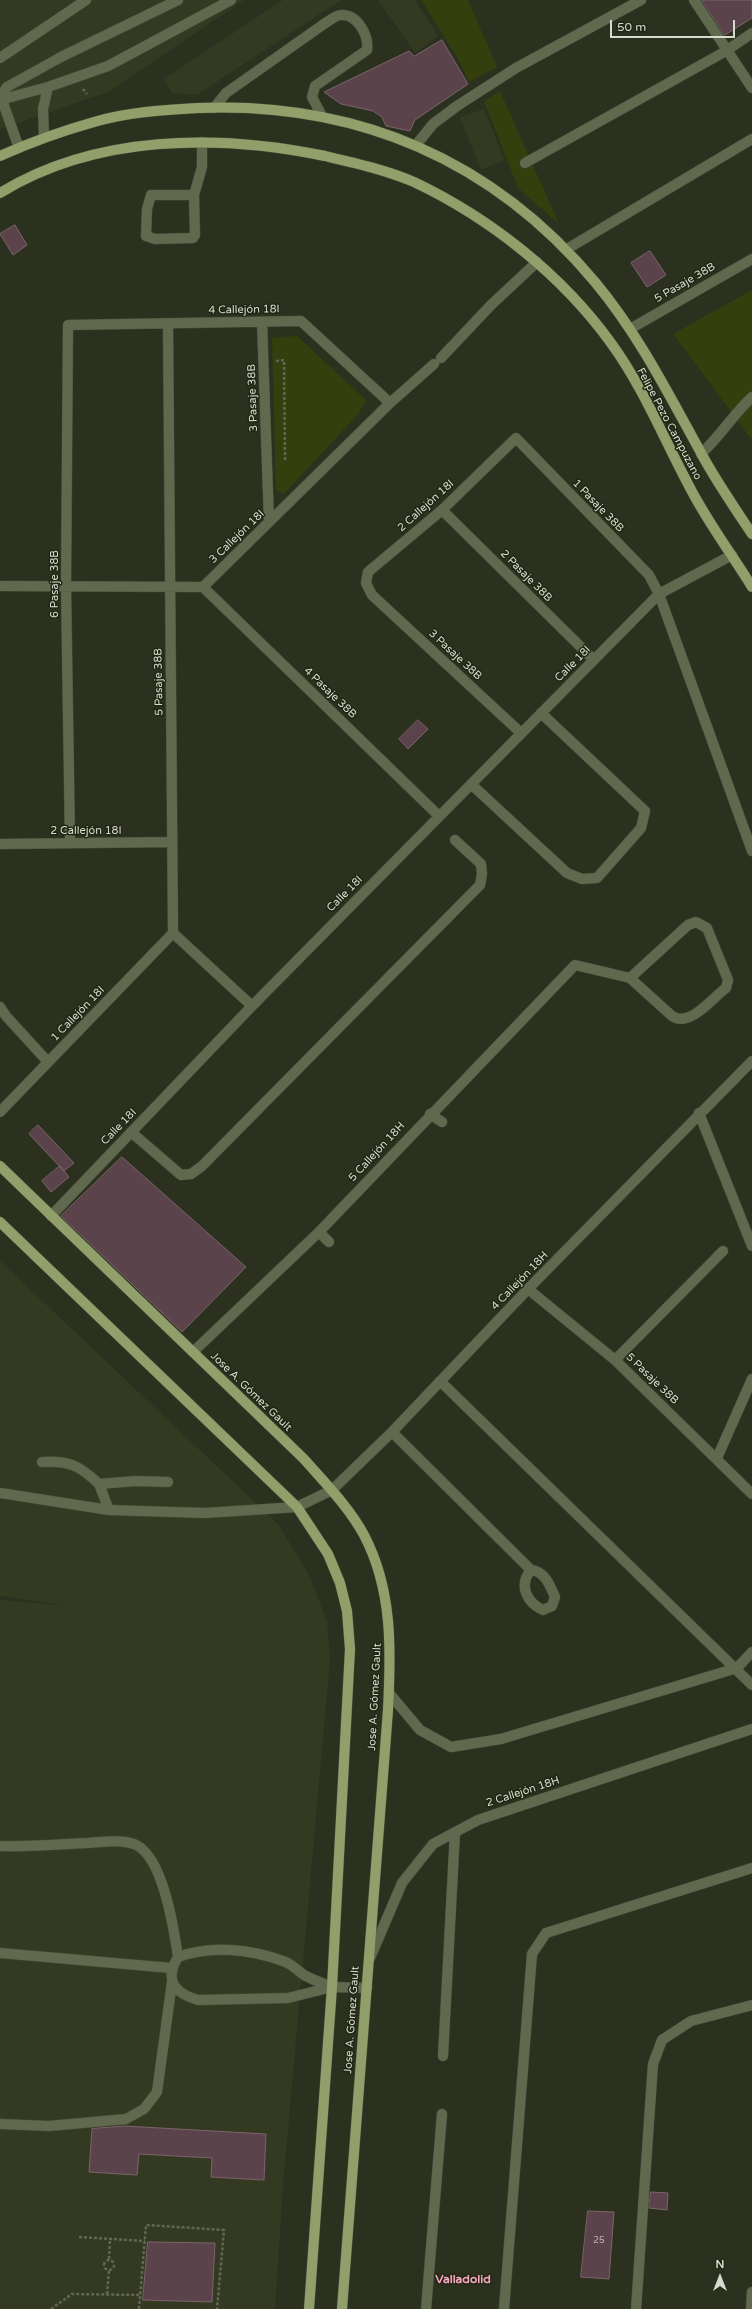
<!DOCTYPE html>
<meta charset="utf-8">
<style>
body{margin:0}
#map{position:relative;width:752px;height:2309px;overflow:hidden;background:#2b311e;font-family:"Varela Round",sans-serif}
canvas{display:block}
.north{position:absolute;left:700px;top:2257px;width:40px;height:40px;-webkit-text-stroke:3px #222714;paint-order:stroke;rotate:0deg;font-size:11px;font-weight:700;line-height:16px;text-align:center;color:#d7dacf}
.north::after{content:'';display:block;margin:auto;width:14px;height:18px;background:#d7dacf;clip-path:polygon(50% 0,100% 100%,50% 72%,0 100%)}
.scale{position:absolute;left:610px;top:20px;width:125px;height:18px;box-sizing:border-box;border:2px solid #d7dacf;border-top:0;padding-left:5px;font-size:12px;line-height:14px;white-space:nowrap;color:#d7dacf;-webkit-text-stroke:3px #222714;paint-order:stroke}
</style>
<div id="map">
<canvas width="752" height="2309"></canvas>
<div class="north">N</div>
<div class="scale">50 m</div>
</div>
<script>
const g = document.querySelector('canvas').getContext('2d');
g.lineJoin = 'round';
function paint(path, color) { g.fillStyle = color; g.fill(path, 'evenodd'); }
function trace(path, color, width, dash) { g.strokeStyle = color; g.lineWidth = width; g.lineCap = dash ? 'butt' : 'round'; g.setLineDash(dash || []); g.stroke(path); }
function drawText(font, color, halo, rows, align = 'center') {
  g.font = font + ' "Varela Round",sans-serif'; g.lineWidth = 3; g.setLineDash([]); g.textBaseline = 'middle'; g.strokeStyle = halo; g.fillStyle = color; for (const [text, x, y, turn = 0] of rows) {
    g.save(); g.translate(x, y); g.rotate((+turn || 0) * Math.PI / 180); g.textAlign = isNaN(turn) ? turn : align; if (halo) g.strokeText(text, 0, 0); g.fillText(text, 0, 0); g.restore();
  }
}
const built = new Path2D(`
 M0,0H244L108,92L0,129Z
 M283,0H341L197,95L172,93L164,79Z
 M378,0H415L438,36L415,53Z
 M484,109L504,160L481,170L460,117Z
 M0,1261L278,1524L309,1575L327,1621L330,1660L283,2185L275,2309H0V1600L69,1606L0,1596Z`);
const green = new Path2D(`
 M421,0H468L497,67L469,82L457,57Z
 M500,91L559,224L518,188L484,101Z
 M752,290V440L673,334Z
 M297,336L366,400L359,413L284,494L276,490L272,338Z`);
const building = new Path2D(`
 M702,0H752V18L725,35Z
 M442,40L468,84L415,120L410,131L386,126L382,117L373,111L341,104L324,92L409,51L414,56Z
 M15,225L27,245L13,255L0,234Z
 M650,251L666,275L647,287L631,263Z
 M418,720L428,729L408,749L399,739Z
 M38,1125L74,1163L64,1171L29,1134Z
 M122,1157L246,1267L182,1332L61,1216Z
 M60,1166L69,1177L51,1192L42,1181Z
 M124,2126L266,2134L264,2180L211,2177L212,2158L139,2154L137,2175L89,2172L92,2129Z
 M651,2192L668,2193L667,2210L649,2208Z
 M588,2211L614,2212L609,2279L581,2277Z
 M148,2242L215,2243L212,2302L143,2300Z`);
const path = new Path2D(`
 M83,89L87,94
 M276,361L284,360L285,461
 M79,2237L145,2241
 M109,2259L110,2239
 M104 2265a5 5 0 1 1 10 0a5 5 0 1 1-10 0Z
 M107,2294L109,2270
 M51,2309L72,2294L140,2295
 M139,2309L146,2225L224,2230L217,2309`);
const minor = new Path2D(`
 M694,0L752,88
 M0,58L86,0
 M0,100L48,87L108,66L231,0
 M214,108L226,93L324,24C329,21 336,15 341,15C358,14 369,36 367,50L315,86L312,97L322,116
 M44,137L43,109L48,87
 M416,145L433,124L457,106L516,68L641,0
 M19,148L2,100L3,93L7,87L61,57L178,0
 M525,163L726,51L752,33
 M194,195H151L147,209L146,236L155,239L193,238L195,235L194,195L202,167V142
 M567,249L752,139
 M262,322L269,522
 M168,324L173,933L252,1006
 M630,329L752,259
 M441,358L491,305L537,262
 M701,454C720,436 733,415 752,397
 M442,510L594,660
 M0,586L203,587L390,403L434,364
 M203,587L439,816
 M521,733L372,595L366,583L368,572L442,510L516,438L649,575L659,594L752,851
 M471,784L567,873L582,879L597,878L641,828L645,811L541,713
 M70,843L66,586L68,325L301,321L390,403
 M0,844L172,842
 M0,1007L6,1016L48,1062
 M0,1112L173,933
 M699,1113L752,1246
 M430,1114L442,1122
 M131,1132L181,1175L191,1174L202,1166L480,885L482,874L481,864L455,840
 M51,1216L252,1006L659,594L732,555
 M319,1232L329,1242
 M528,1289L615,1360L752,1494
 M193,1352L319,1232L575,965L630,978L672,1016C690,1028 712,998 726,988L728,980L707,928L696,922L688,925L630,978
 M615,1360L723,1251
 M440,1381L752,1685
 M392,1432L531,1570C545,1571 550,1586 555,1597L552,1606L543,1610C527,1603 518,1585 531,1570
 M717,1458L752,1379
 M42,1462C69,1460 80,1466 99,1484
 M0,1493L109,1510L205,1513L297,1507L332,1490L392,1432L528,1289L752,1061
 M109,1510L99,1484L136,1481L168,1482
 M389,1693L420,1730L451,1747L501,1739L737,1668L752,1652
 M0,1846C29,1847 59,1844 88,1843C102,1842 120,1839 134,1844C163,1855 174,1929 178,1957
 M0,1953L171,1968
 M370,1958L402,1883L433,1844L478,1820L752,1729
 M332,1987C323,1983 312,1980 304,1975C297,1970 292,1964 283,1961C250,1949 211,1945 178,1957C164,1980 174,1993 198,2000L288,1998L332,1987L367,1988
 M443,2056L455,1832
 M0,2124L49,2126L126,2119L144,2109L157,2092L172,1982
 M426,2309L442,2114
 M504,2309L532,1954L546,1933L752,1868
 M636,2309L653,2064L662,2040L691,2021L752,2005
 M751,2309L752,2292`);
const major = new Path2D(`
 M0,156C31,142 62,131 94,122C128,112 164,110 199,108C358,102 493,160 595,282C639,335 668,393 701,453C716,481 734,507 752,534
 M0,193C96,134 219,134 325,156C355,163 386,170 414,182C490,218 562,275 611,343C643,387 663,437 688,484C706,520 731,553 752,587
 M0,1166L304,1459C325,1483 349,1507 364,1535C393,1590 391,1651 388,1710L342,2309
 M0,1222L297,1507L328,1554L340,1583L347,1611L350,1649L332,1987L309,2309`);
const numberNames = [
 ["25",599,2241]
];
const streetNames = [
 ["5 Pasaje 38B",685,283,-30],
 ["4 Callejón 18I",244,310,-1],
 ["3 Pasaje 38B",253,398,-92],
 ["Felipe Pezo Campuzano",669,424,62],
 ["2 Callejón 18I",426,506,-42],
 ["1 Pasaje 38B",598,506,46],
 ["3 Callejón 18I",237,537,-44],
 ["2 Pasaje 38B",526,576,45],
 ["6 Pasaje 38B",55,584,-90],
 ["3 Pasaje 38B",455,655,43],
 ["Calle 18I",573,664,-45],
 ["5 Pasaje 38B",159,682,-91],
 ["4 Pasaje 38B",330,693,44],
 ["2 Callejón 18I",86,831],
 ["Calle 18I",345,894,-45],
 ["1 Callejón 18I",78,1014,-46],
 ["Calle 18I",119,1127,-46],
 ["5 Callejón 18H",377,1152,-47],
 ["4 Callejón 18H",520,1281,-46],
 ["5 Pasaje 38B",652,1379,44],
 ["Jose A. Gómez Gault",251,1392,44],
 ["Jose A. Gómez Gault",375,1697,-87],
 ["2 Callejón 18H",523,1792,-18],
 ["Jose A. Gómez Gault",352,2020,-86]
];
const neighbourhoodNames = [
 ["Valladolid",463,2280]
];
paint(built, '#343a21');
paint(green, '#343f0d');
paint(building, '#5a434a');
trace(building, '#7c646b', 1);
trace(minor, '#474c3a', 11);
trace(major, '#474c3a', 11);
trace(path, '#616756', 2.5, [3, 2]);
trace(minor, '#60684e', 10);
trace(major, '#91a06a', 10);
drawText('9px', '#b8b4ae', null, numberNames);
drawText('11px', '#d7dacf', '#222714', streetNames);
drawText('bold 12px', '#f5a5be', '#222714', neighbourhoodNames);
</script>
